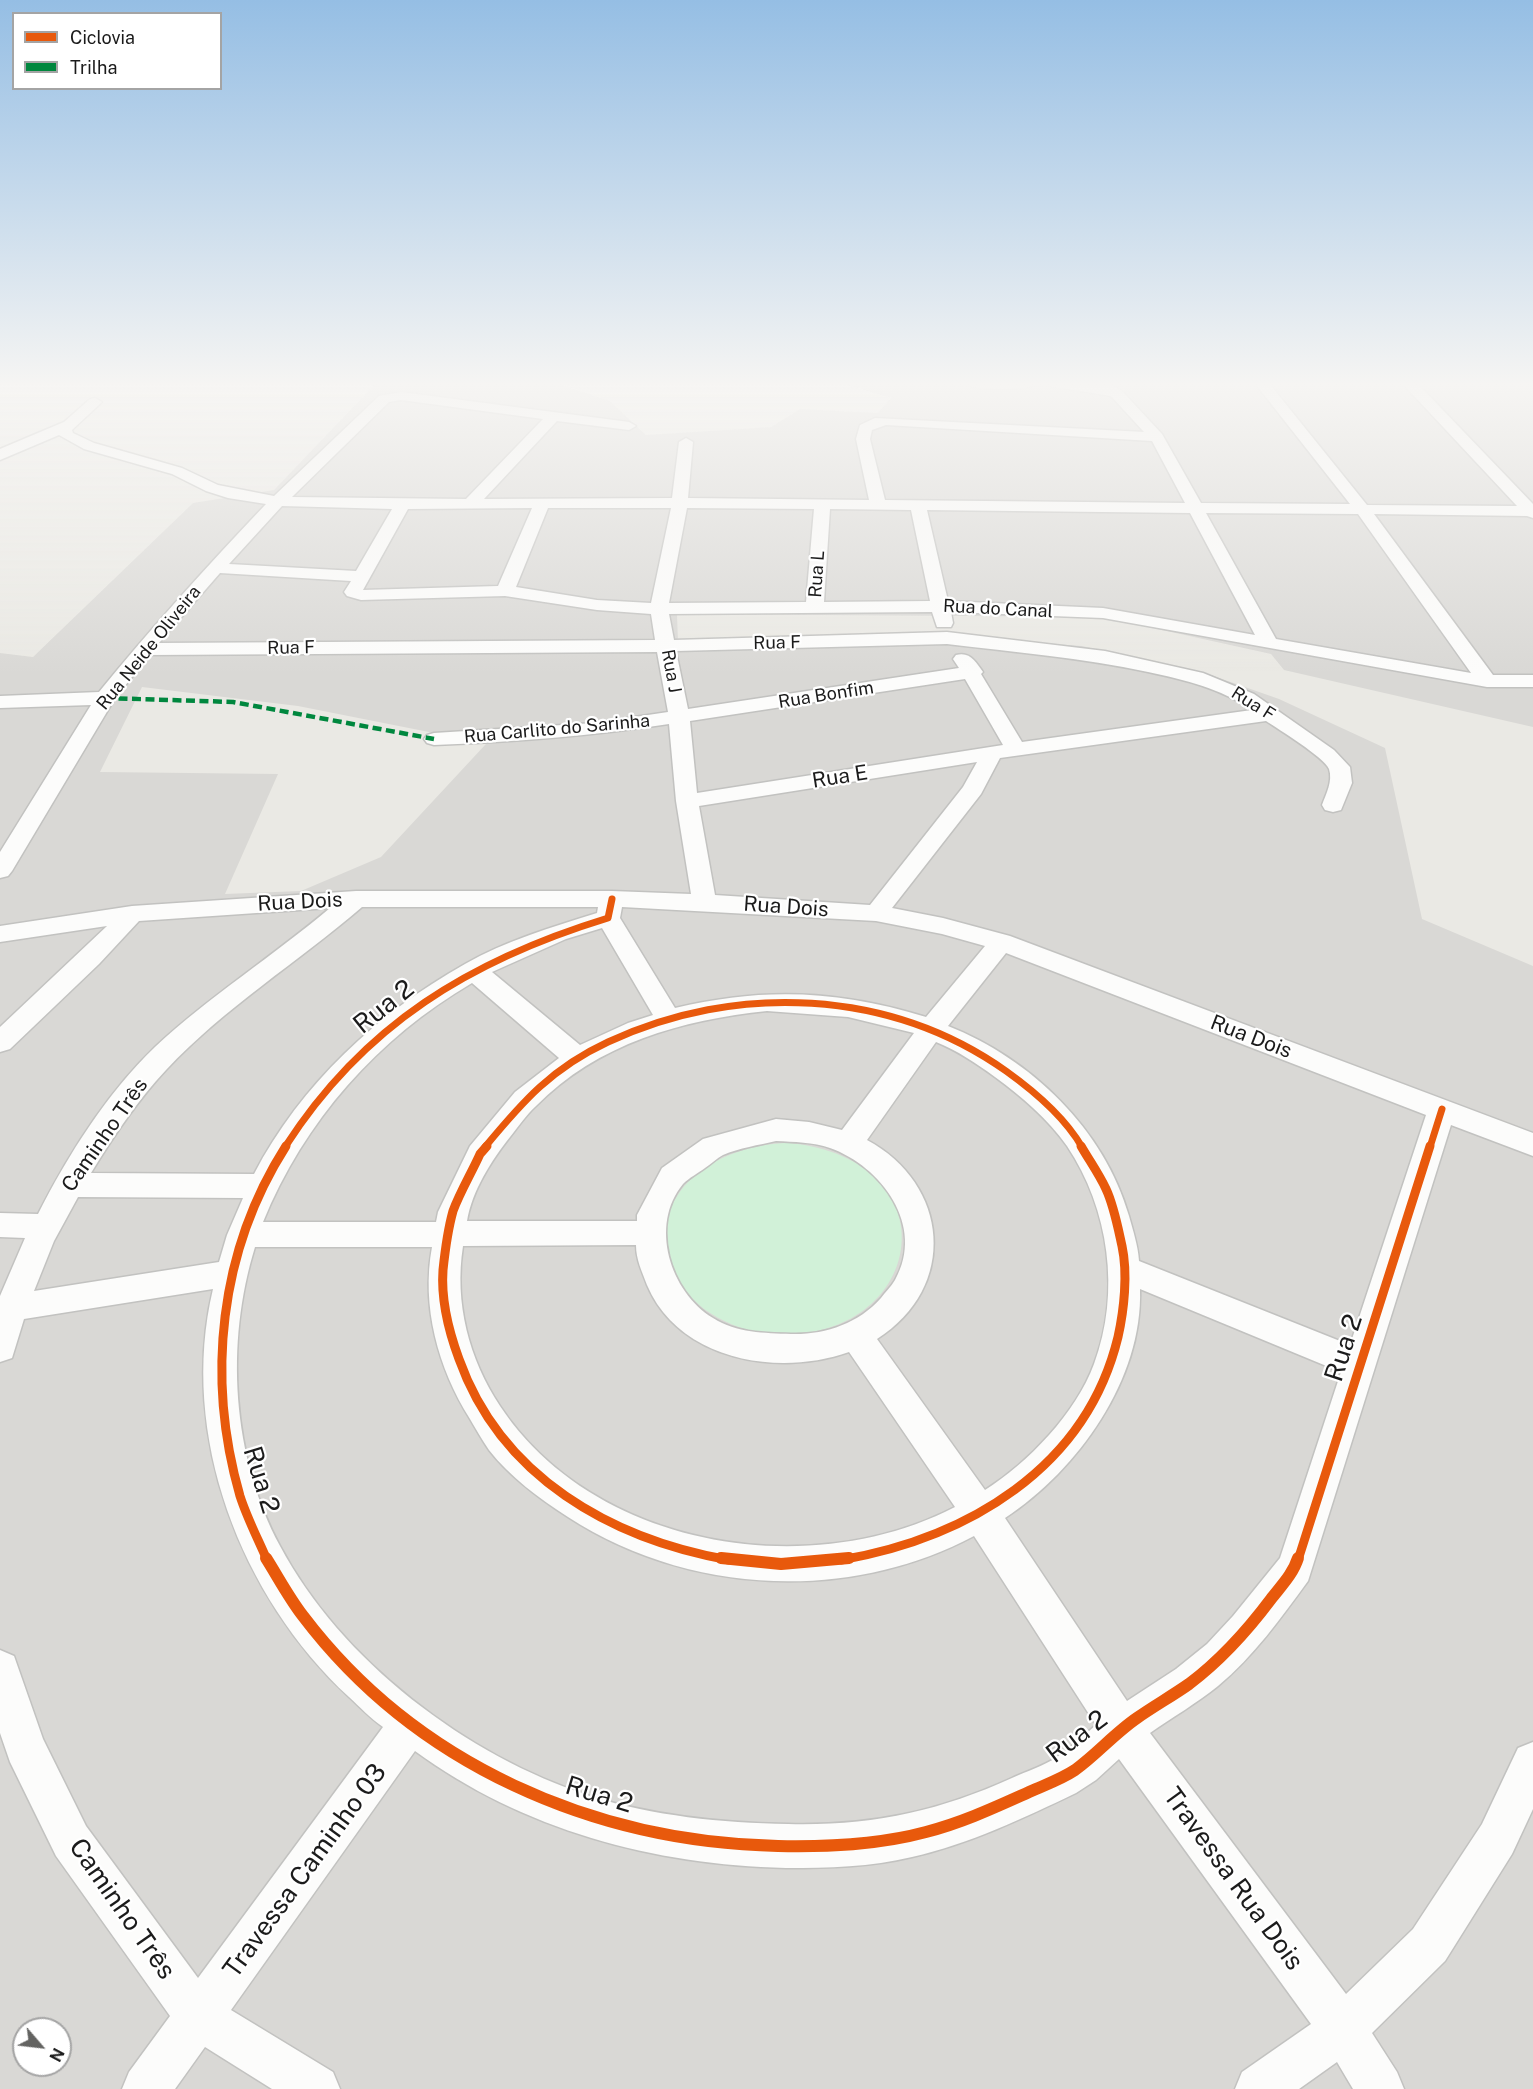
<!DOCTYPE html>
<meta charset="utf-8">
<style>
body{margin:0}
#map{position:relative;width:1533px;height:2089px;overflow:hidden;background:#eae9e4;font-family:"Public Sans",sans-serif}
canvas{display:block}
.legend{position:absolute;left:12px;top:12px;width:210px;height:78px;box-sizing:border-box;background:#fff;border:2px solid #a4a4a4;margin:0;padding:8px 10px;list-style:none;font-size:18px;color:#1b1b1b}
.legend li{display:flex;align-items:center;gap:12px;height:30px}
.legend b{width:30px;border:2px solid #a4a4a4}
.north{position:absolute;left:12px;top:2017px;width:60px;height:60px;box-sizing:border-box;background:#fff;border:2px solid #a4a4a4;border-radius:50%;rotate:118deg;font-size:16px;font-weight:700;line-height:24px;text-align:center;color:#1b1b1b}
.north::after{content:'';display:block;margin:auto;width:21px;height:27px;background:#636361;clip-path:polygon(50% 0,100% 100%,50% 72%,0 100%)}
</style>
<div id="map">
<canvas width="1533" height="2089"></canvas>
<ul class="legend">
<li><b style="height:8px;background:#e8590c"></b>Ciclovia</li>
<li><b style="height:8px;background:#00873e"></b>Trilha</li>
</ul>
<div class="north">N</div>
</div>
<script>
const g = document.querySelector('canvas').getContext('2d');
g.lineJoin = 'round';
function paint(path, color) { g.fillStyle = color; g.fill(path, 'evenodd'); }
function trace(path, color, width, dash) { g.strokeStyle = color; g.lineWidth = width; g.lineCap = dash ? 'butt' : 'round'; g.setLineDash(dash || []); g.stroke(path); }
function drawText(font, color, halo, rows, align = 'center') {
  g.font = font + ' "Public Sans",sans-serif'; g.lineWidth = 4.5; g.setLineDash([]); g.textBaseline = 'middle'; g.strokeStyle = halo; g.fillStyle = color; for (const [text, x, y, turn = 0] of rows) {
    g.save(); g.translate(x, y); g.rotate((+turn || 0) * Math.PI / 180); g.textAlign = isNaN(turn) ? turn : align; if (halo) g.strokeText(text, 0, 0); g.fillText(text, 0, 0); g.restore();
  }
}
const residential = new Path2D(`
 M377,382H553L610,401L646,435L771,427L800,409L878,413L891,398L838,382H1533V727L1284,670L1271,654L1103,617L677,614L678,641L920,634L1082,646L1205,673L1279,699L1385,748L1422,919L1533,966V2089H0V653L33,657L193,503L274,490ZM142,687L298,706L434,733L498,731L381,857L301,891L225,894L278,774L100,772ZM24,2029H60V2065H24Z`);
const park = new Path2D(`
 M790,1143C961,1161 923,1352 762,1333C742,1330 721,1321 704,1309C686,1295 673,1276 668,1254C652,1181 730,1143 790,1143Z`);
const minor = new Path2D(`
 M960,382H1043C1033,391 970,391 960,382Z
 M1043,382L1089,384L1087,382H1105L1121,390L1162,434L1201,503L1350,504L1254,382H1268L1367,505L1517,506L1401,382H1416L1533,504V518L1527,516L1374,514L1493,675H1533V687H1487L1103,618L951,612L953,623L951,627H937L932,612L669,614L674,640L947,632L1105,651L1203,673L1254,694L1334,750L1350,767L1352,783L1341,810L1333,812L1325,810L1322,805C1326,794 1333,781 1329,769C1324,757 1278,729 1266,721L1000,758L981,794L892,908L943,918L1010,936L1533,1133V1156L1451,1125L1308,1581C1281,1618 1254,1656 1218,1686C1197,1703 1173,1717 1150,1733L1346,1994L1413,1929L1482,1824L1518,1748L1533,1742V1809L1512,1854L1445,1961L1372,2033L1397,2072L1404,2089H1353L1337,2062L1299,2089H1235L1242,2072L1311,2024L1119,1759L1096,1780L1076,1793C1024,1818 969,1844 912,1857C871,1867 828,1868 786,1868C654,1865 523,1830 415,1751L231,2010L333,2072L340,2089H272L205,2047L175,2089H122L129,2072L170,2016L56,1856L10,1762L0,1733V1650L14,1656L43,1739L86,1826L198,1978L383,1727C370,1718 360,1707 349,1697C241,1597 178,1435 213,1289L24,1319L12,1358L0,1362V1296L25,1238L0,1237V1213L38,1214C68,1155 107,1093 155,1047C210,996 273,956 330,908L139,921L99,964L10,1049L0,1052V1027L107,926L0,942V926L132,906L356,891H612L691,894L676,801L669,724C591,736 513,742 434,745L427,743L424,739L427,735L434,733L594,723L668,712L657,652L149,655L114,700L12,871L8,876L0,878V852L91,705L0,708V696L99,692C152,627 208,565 266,504L228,498L206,491L172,474L84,449L59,435L0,460V449L64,422L90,399L95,398L102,402L72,430L73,433L94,443L182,468L218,485L274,496L379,396L401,392L629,422L636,426L629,430L557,421L484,499L672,498L679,442L686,438L693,442L688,498L869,500L856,439L860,425L875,418L1144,432L1111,396L1050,386ZM401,400L543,419L466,499L292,497L389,402ZM886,425L1152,441L1185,503L885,500L870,439L872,430ZM282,506L392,509L356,571L229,564ZM532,508L498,586L363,590L408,509ZM548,508H671L651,603L597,600L516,587ZM687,508L814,509L806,602L669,603ZM830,509L911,510L930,601L824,602ZM927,510L1190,513L1255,635L1103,608L948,601ZM1206,513L1358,514L1471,673L1276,639ZM220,573L351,581L344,592L347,596L361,600L505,596L597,610L651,614L655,640L159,643ZM947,644C1014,652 1082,658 1148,672C1185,680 1220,688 1252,710L1022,742L981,674L983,672C976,662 970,651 956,655L953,659L959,668L688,709L676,651ZM965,679L1003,745L697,793L690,721ZM977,762L963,787L870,905L715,895L699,806ZM362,907H598L597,913C552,927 505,941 465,964C378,1013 301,1084 254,1174L91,1173C113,1137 137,1101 166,1070C224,1008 298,962 362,907ZM622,907L876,921L942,934L985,946L926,1017C839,990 763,987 675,1008L620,918ZM602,928L653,1015L628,1023L580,1045L492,972L566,939ZM1006,953L1426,1115L1350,1345L1139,1261C1138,1245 1133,1231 1129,1216C1104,1129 1031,1059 948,1026ZM472,983L559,1058L515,1092L470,1146L438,1212L436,1222H263C304,1121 378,1038 472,983ZM767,1011L848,1017L914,1033L842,1130L809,1122L776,1119L703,1139L662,1168L637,1215V1221H467C472,1191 491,1161 510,1137C518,1127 526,1115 536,1106C598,1043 682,1020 767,1011ZM936,1042C958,1051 976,1063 995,1077C1021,1096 1048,1119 1067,1146C1109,1209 1121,1292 1094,1364C1076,1413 1028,1463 985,1490L877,1339C959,1287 949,1184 867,1140ZM776,1141C794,1142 813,1142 830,1148C881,1166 926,1226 895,1280C891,1287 885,1292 881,1298C858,1324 824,1335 791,1334C764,1333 737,1333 713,1318C670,1292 649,1225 683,1184C689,1178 698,1173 705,1168C711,1164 717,1158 723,1155C739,1148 759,1145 776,1141ZM78,1197L243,1198L227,1235L219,1262L34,1291L54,1241ZM636,1245C636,1260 642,1271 647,1285C679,1361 779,1377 849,1352L955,1507C808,1583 594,1548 500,1406C469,1359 454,1303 463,1246ZM255,1247H432C421,1306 438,1368 470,1419C476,1429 482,1440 489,1450C510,1477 540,1499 568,1517C688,1595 848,1603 974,1536L1096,1725C1083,1736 1071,1748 1057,1757C1044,1766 1027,1771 1012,1778C937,1812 870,1826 788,1824C721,1823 654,1816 590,1796C467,1756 341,1661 280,1546C232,1456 225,1344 255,1247ZM1140,1289L1341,1372L1280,1558L1233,1616L1207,1644L1176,1669L1127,1701L1005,1518C1078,1470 1143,1379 1140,1289Z`);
const quiet = new Path2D(`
 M105,698L233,702L434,739`);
const cyclewayFar2 = new Path2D(`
 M285,1147C364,1024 471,960 608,918L612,899
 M485,1147C523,1101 552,1068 608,1042C736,982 890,989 1006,1071C1034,1091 1064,1116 1082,1147
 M1430,1147L1442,1109`);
const cyclewayFar1 = new Path2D(`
 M487,1146L480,1154C472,1172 460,1192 453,1211C448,1229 445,1251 443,1270C441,1298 449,1332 459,1359C501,1477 611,1539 729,1560
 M267,1560C258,1539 247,1518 240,1496C206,1378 219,1251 286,1146
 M841,1560C967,1538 1086,1469 1118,1337C1124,1310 1128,1274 1122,1246C1118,1228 1114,1206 1106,1189C1099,1174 1089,1160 1081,1146
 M1298,1560L1430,1146`);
const cycleway = new Path2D(`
 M266,1558C278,1577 289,1598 303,1616C416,1765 594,1842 778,1846C828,1847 878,1845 926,1832C965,1822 1000,1805 1036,1789C1050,1783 1063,1778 1075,1770C1097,1754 1115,1733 1137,1718C1154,1706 1172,1696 1189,1684C1221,1660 1247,1631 1271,1599C1281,1586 1293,1574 1298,1558
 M721,1558L781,1564L849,1558`);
const farStreetnames = [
 ["Rua L",817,574,-86],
 ["Rua do Canal",998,609,3],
 ["Rua F",777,643,-1],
 ["Rua Neide Oliveira",149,648,-51],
 ["Rua F",291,648,-1],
 ["Rua J",671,671,80],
 ["Rua Bonfim",826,695,-9],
 ["Rua F",1253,704,32],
 ["Rua Carlito do Sarinha",557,729,-5]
];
const streetNames = [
 ["Rua E",840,777,-9],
 ["Rua Dois",300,902,-3],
 ["Rua Dois",786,907,4],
 ["Rua Dois",1251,1037,21],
 ["Caminho Três",105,1135,-55]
];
const nearStreetnames = [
 ["Rua 2",384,1007,-39],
 ["Rua 2",1344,1348,-72],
 ["Rua 2",261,1480,73],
 ["Rua 2",1077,1737,-37],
 ["Rua 2",599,1795,17],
 ["Travessa Caminho 03",305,1871,-54],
 ["Travessa Rua Dois",1233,1879,54],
 ["Caminho Três",122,1909,55]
];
paint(residential, '#d9d8d5');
paint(park, '#d1f1d8');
trace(minor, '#c2c2c0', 3);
paint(minor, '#fcfcfb');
trace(quiet, '#00873e', 4.5, [9, 4.5]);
trace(cyclewayFar2, '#e8590c', 7);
trace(cyclewayFar1, '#e8590c', 9);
trace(cycleway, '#e8590c', 12);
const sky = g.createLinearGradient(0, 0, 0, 675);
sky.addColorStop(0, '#95bee4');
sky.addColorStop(0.57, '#f6f5f3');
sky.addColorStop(1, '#f6f5f300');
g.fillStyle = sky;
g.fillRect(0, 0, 1533, 675);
drawText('18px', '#1b1b1b', '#fff', farStreetnames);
drawText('21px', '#1b1b1b', '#fff', streetNames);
drawText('26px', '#1b1b1b', '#fff', nearStreetnames);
</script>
